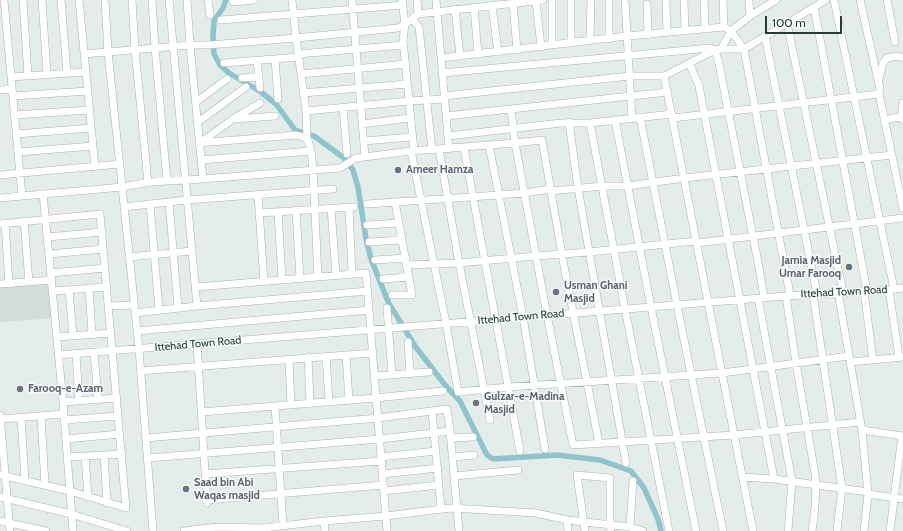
<!DOCTYPE html>
<style>
body{margin:0}
#map{position:relative;width:903px;height:531px;overflow:hidden;background:#e4ede9;font-family:Cabin,sans-serif}
canvas{display:block}
.scale{position:absolute;left:765px;top:16px;width:77px;height:18px;box-sizing:border-box;border:2px solid #243d37;border-top:0;padding-left:5px;font-size:12px;line-height:14px;white-space:nowrap;color:#243d37;-webkit-text-stroke:3px #f4f9f7;paint-order:stroke}
</style>
<div id="map">
<canvas width="903" height="531"></canvas>
<div class="scale">100 m</div>
</div>
<script>
const g = document.querySelector('canvas').getContext('2d');
g.lineJoin = 'round';
function paint(path, color) { g.fillStyle = color; g.fill(path, 'evenodd'); }
function trace(path, color, width, dash) { g.strokeStyle = color; g.lineWidth = width; g.lineCap = dash ? 'butt' : 'round'; g.setLineDash(dash || []); g.stroke(path); }
function drawText(font, color, halo, rows, align = 'center') {
  g.font = font + ' Cabin,sans-serif'; g.lineWidth = 3; g.setLineDash([]); g.textBaseline = 'middle'; g.strokeStyle = halo; g.fillStyle = color; for (const [text, x, y, turn = 0] of rows) {
    g.save(); g.translate(x, y); g.rotate((+turn || 0) * Math.PI / 180); g.textAlign = isNaN(turn) ? turn : align; if (halo) g.strokeText(text, 0, 0); g.fillText(text, 0, 0); g.restore();
  }
}
const built = new Path2D(`
 M52,280L55,318L0,322V284Z`);
const canal = new Path2D(`
 M226,0L223,8L214,21L213,36L214,54L220,65L229,73L261,92L276,104L295,130L314,136L344,158L353,170L358,187L366,239L371,259L389,304L398,318L415,346L445,385L460,401L487,455L493,459L557,455L600,460L631,471L644,488L658,519L661,531`);
const minor = new Path2D(`
 M4,0L22,196
 M23,0L28,76
 M42,0L47,74
 M61,0L67,73
 M79,0L95,167
 M105,0L108,52L139,349L153,531
 M132,0L135,50L148,183
 M152,0L155,48L167,181
 M169,0L197,306
 M187,0L190,45L203,179
 M208,0L210,15
 M292,0L296,38L306,111L307,137L311,151L313,169L318,277
 M352,0L365,157
 M402,0L405,24L403,40L414,151
 M417,0L418,14
 M436,0L449,149
 M625,0L632,118
 M666,0L667,33
 M684,0L685,31
 M704,0L705,29
 M723,0L724,27
 M749,0L750,16
 M834,0L894,289
 M860,0L880,89L879,94L903,208
 M887,0L895,42
 M536,1L541,47
 M233,2L254,0
 M513,3L517,50
 M647,4L648,35
 M492,5L498,52
 M474,7L478,54
 M814,7L867,291
 M455,9L460,56
 M412,19L419,27L432,150
 M221,20L403,5
 M787,23L843,292
 M765,36L817,294
 M609,39V0
 M590,41L591,0
 M571,43V0
 M552,45V0
 M721,49L731,31L750,16L776,0
 M84,54L190,45H209L296,38L398,28L408,22L418,14L543,0
 M298,54L404,45
 M441,58L627,36L724,27L731,31L744,49L790,295
 M275,59L278,99
 M257,60L260,88
 M224,63L299,57
 M689,63L699,86L774,479
 M442,73L710,48L715,50L719,64L758,262L764,297
 M301,74L406,64
 M11,77L86,72
 M242,78L259,77
 M879,79L883,63L887,58L898,56L903,58
 M0,90L12,89
 M303,93L407,84
 M13,96L88,91
 M444,96L630,76H664
 M196,102L227,79
 M343,107L347,154
 M511,109L515,143L542,140L564,266L599,443
 M306,111L409,101L444,99
 M14,115L89,110
 M446,116L668,92
 M640,117L677,305L723,531
 M673,118L879,94
 M901,118L903,103
 M235,119L275,116
 M615,120L651,307L696,531
 M884,120L899,117L903,120
 M198,122L246,87
 M569,122L578,188L626,463
 M590,123L625,309L669,531
 M362,124L410,118
 M16,134L91,128
 M448,136L561,123H590L672,114
 M364,141L412,137
 M199,143L296,135L304,137L307,140
 M200,143L233,119L260,103
 M489,145L523,317L545,449
 M464,148L520,451
 M411,151L446,323L458,392L508,387L722,373L849,356
 M18,152L93,146
 M201,160L311,151
 M0,175L120,164
 M551,191L602,186H628L684,178L892,155
 M43,194L63,402L73,531
 M258,195L264,282
 M0,198L122,187L150,182L203,179L340,168L356,158L411,151L515,143L547,315L573,445L734,435L860,422
 M169,202L178,308
 M150,204L159,310
 M367,204L499,195L524,193L551,189
 M124,207L187,200L333,189
 M349,207L352,274
 M331,208L336,275
 M296,210L300,278
 M278,212L282,280
 M259,213L354,207
 M24,221L29,282
 M5,223L9,284
 M0,224L100,214L126,508L70,491L0,475
 M367,225L399,223
 M48,237L102,232
 M369,242L402,240
 M697,243L903,218
 M49,254L103,249
 M129,257L192,251
 M375,260L406,258
 M407,265L459,263L439,149
 M51,273L105,268
 M383,279L409,277
 M0,284L52,280
 M196,287L366,273L387,531
 M89,288L92,334
 M69,290L73,336
 M889,290L899,357
 M53,291L107,287
 M864,291L873,360
 M838,292L862,430L868,494L864,531
 M813,294L842,488L837,531
 M392,295H412L395,202
 M786,296L796,363L815,474C817,493 815,512 812,531
 M758,298L792,481L788,531
 M109,306L134,305
 M387,308L392,375
 M135,313L197,306L368,291
 M137,331L369,310
 M57,337L111,333
 M408,342L410,373
 M197,344L207,503
 M94,352L98,399
 M76,354L79,400
 M59,355L786,296L889,290L903,288
 M346,355L349,400
 M326,356L329,402
 M308,357L310,403
 M289,359L291,405
 M850,362L903,357
 M140,371L373,353
 M375,376L429,372
 M63,402L117,398
 M275,406L283,526
 M432,411L441,509
 M201,412L376,398L443,391
 M0,415L10,531
 M41,416L45,485
 M21,417L25,480
 M0,419L64,414
 M64,420L118,416
 M490,420L459,263L536,256L589,252L696,241
 M862,430L903,436
 M146,438L378,418L447,409L450,431
 M451,438L473,437
 M66,439L120,434
 M104,455L107,503
 M85,456L88,497
 M67,457L122,454
 M381,457L436,451
 M453,457L474,455
 M148,458L380,439L450,431L459,531
 M205,474L381,461
 M383,474L438,468
 M454,476L518,470
 M743,477L774,479L868,492
 M384,491L439,485
 M868,494L903,499
 M0,497L71,514L127,531
 M206,500L383,485
 M567,520L568,531
 M0,521L46,531
 M324,521L325,531
 M630,527L633,481
 M184,531L217,527L264,528L324,521L386,516L434,510L452,508L536,513L567,520L630,527L643,531
 M585,531L577,475L610,478V524L611,531
 M753,531L708,302L664,76L715,50L721,49H744L826,0
 M890,531L902,436`);
const markers = [
 [398,170,4,"#6b7280"],
 [849,267,4,"#6b7280"],
 [556,292,4,"#6b7280"],
 [20,389,4,"#6b7280"],
 [476,403,4,"#6b7280"],
 [186,489,4,"#6b7280"]
];
const worshipNames = [
 ["Ameer Hamza",406,170],
 ["Jamia Masjid",841,261,"right"],
 ["Umar Farooq",841,274,"right"],
 ["Usman Ghani",564,286],
 ["Masjid",564,299],
 ["Farooq-e-Azam",28,389],
 ["Gulzar-e-Madina",484,397],
 ["Masjid",484,410],
 ["Saad bin Abi",194,483],
 ["Waqas masjid",194,496]
];
const streetNames = [
 ["Ittehad Town Road",844,292,-3],
 ["Ittehad Town Road",521,317,-5],
 ["Ittehad Town Road",198,344,-5]
];
paint(built, '#d2dcd8');
trace(canal, '#8fc4ce', 5.5);
trace(minor, '#a7b5b0', 8);
trace(minor, '#fff', 7);
for (const [x, y, r, color] of markers) { const dot = new Path2D(); dot.arc(x, y, r, 0, 2 * Math.PI); g.fillStyle = color; g.fill(dot); trace(dot, '#f4f9f7', 1.5); }
drawText('bold 11px', '#5b616d', '#f4f9f7', worshipNames, 'left');
drawText('11px', '#243d37', '#f4f9f7', streetNames);
</script>
